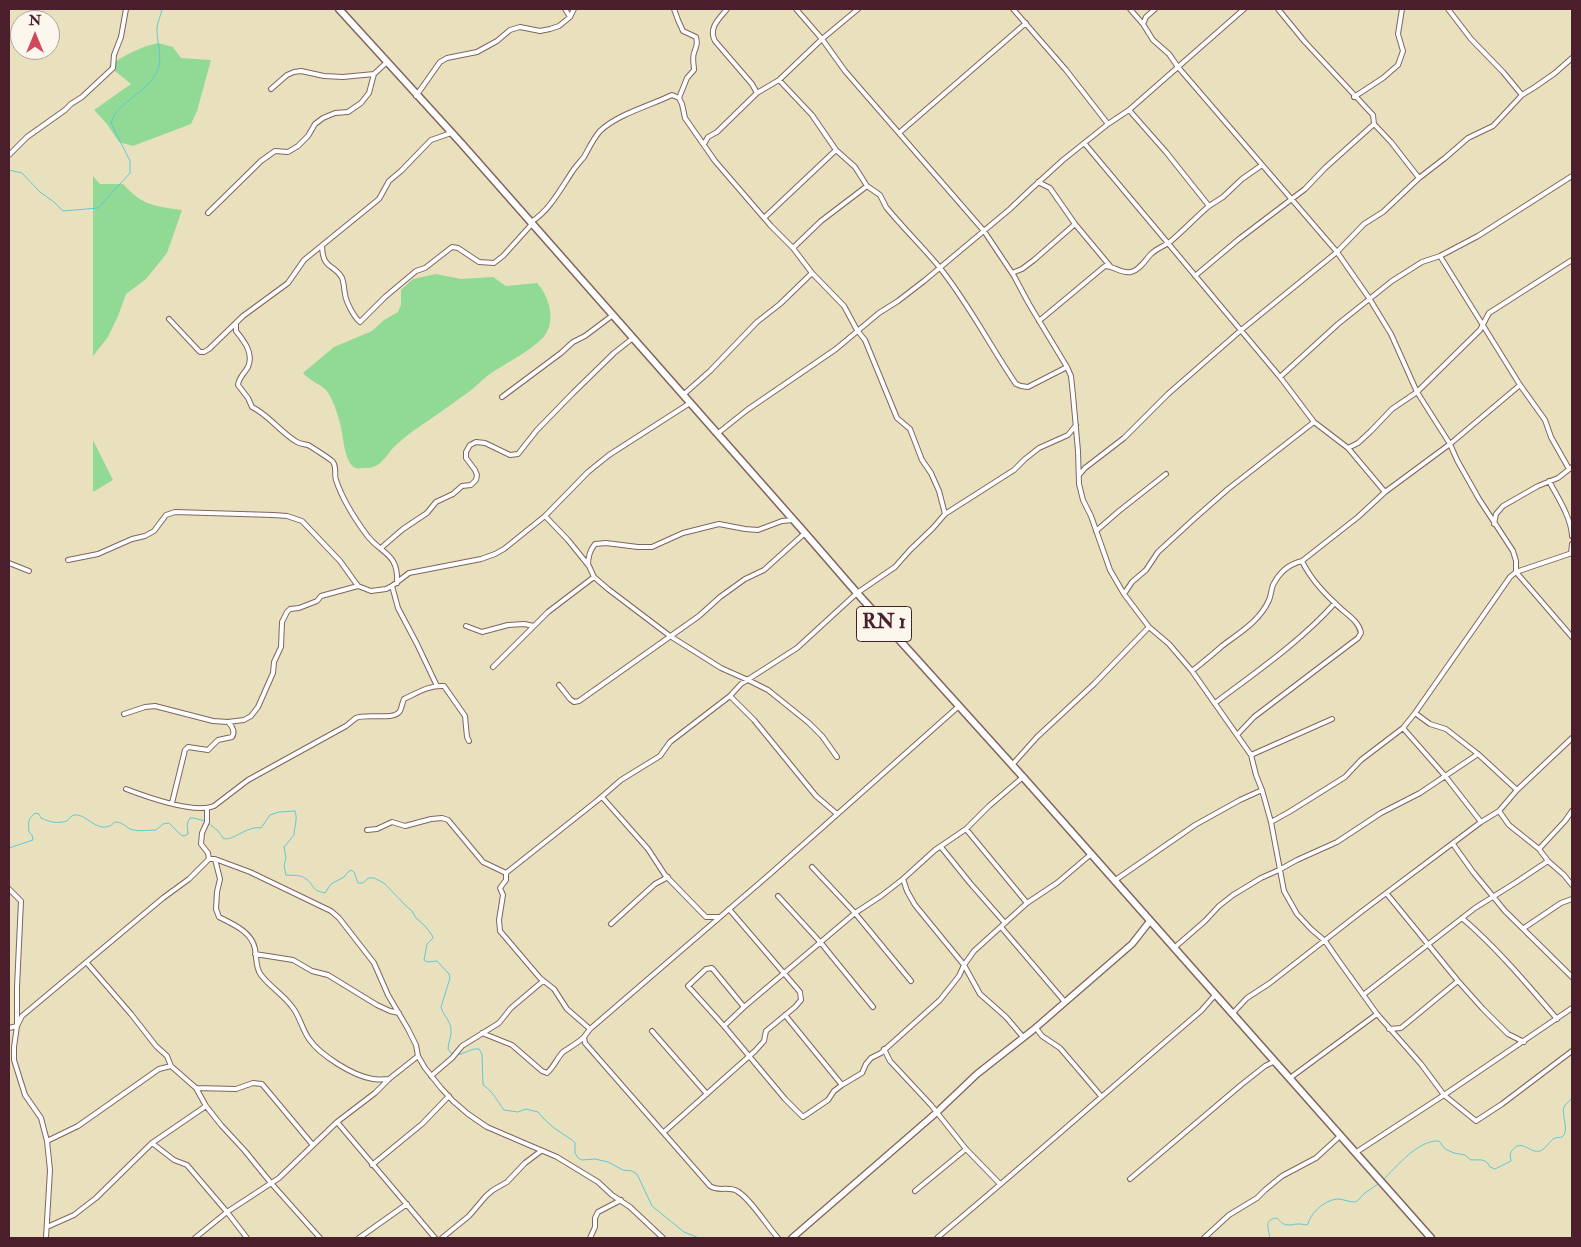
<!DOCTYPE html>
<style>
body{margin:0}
#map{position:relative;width:1581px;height:1247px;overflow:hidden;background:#e9e1be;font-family:"IM FELL Double Pica",serif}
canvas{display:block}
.frame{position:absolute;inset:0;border:10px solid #4a1f2b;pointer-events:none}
.north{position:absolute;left:10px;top:10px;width:50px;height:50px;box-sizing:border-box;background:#fbf7ec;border:1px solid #b4a19f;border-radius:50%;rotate:0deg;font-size:14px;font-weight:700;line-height:20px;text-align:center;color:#4a1f2b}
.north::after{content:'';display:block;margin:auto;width:18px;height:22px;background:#d1495b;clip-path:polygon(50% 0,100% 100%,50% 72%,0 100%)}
</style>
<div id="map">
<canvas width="1581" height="1247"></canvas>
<div class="frame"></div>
<div class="north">N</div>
</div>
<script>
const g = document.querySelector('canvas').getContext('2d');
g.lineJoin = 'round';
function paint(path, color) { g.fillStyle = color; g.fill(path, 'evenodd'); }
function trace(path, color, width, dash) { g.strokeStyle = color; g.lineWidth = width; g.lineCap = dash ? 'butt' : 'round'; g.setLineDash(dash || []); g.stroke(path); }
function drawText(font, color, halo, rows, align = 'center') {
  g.font = font + ' "IM FELL Double Pica",serif'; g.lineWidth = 4; g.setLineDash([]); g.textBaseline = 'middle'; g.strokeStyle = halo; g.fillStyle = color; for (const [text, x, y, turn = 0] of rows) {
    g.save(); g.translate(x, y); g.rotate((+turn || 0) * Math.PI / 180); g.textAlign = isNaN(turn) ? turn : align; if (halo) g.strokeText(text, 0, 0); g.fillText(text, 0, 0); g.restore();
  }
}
const green = new Path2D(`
 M158,43L173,47L181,58L211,60L197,111L191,124L133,146L119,142L107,124L94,110L131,84L109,66C125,55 139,47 158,43Z
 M93,176L100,184H123C143,206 154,206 182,210L167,253L146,279L126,294L118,316L108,337L93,356Z
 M436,274L461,279L493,277L506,286L537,283C549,296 556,320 545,335C535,349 504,364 490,374C480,381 473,390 463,396C447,408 430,419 413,431C406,436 399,442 393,448C384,458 380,469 364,468C361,468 359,469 356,468C345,465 343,437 341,427C338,416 333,397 325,389C318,383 309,380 303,373L334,347L372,331L384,320L398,312L401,305V290L413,279Z
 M93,440L113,480L93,492Z`);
const stream = new Path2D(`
 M9,170L22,173L40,192L54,202L63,211L98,208L130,173V161L111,123C118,100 148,94 158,69C163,59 156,38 157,27C158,21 161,15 162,9
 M208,823C212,826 215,828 218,831C220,833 221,836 223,838C231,843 247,825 261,828L270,815L279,812L295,811C298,819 294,827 294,835L284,847L286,858L284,866L286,875C293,876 300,874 306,879C315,885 310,890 325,893L331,884L344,877L348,872L351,870L354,872L358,883H363L368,878H374L384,883L406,906L412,911L416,918L425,926L432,935L433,938L427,944L424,960L427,962L437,961L449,974L450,978L441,1007C443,1015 450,1020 451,1029C452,1036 448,1042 448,1049L452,1054
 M9,848L33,840L32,835L29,832C28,823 28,817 36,813L39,814L41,818C50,822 57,824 67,821C81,800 96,841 115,822C122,822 125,826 130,829C138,832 148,830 156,830L163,824L169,823L181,835L184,836L188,834L187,824L190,818H194L205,821
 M456,1055C465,1054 471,1048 479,1049L482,1054L483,1085C493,1091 497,1101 504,1110L518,1112L526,1109L538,1112L543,1118L554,1128L572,1140L575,1143V1153L578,1158L582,1160L595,1159L608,1162L623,1170L632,1171L637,1174L652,1206L684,1232L699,1238
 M1383,1180C1397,1166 1418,1140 1439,1141L1445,1149L1454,1153L1465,1155L1471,1160C1480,1160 1486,1158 1490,1167L1495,1169L1511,1161L1510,1154C1520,1135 1529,1154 1540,1151C1546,1149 1549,1141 1555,1138C1557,1137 1560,1138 1562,1137C1570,1132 1561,1114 1564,1107C1566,1103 1570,1101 1572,1098
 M1270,1238C1269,1230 1263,1219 1277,1218C1287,1231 1293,1221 1305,1225L1308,1224C1311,1212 1326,1199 1339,1199C1345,1200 1350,1202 1356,1202L1365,1193L1378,1184`);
const street = new Path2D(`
 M674,9L678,20L683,31L696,37C698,45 696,46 694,53C692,58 694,65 694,70L687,78L679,98
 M796,9L822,39L845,71L984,231L1014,276L1029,304L1067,367L1071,376L1073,395L1078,451L1079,484L1083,500L1091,516L1110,570L1124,594L1149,627L1169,644L1192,671L1251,755L1256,775L1262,790L1271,822L1284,891L1297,914L1311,929L1325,941L1341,964L1377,1014L1421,1064L1444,1095L1476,1121L1502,1104L1572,1051
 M1013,9L1066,70L1108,124
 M1130,9L1143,24L1153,40L1169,54L1178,67L1337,252L1369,298L1391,334L1417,392L1450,444L1457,460L1479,499L1513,551L1516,561V572L1572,637
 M1278,9L1305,42L1373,115L1374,124L1391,142L1419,178
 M1448,9L1471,39L1503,72L1522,95
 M570,17L574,9
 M1143,24L1146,17L1155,9
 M779,80L812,115L836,150L855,167L867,186L880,195L886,207C903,228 923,247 940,268C969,304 990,346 1016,384L1021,386L1028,387L1067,367
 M271,89L287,75L294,72L301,71L324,76L343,77L374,74L387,62
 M757,93L779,80L822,39L858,9
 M416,96L440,62L447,58L477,52L497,41L510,30L520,27L540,31L550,29L559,26L570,17L565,9
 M1354,97L1383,78L1398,65L1403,51L1398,34L1402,9
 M899,133L1026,23
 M704,144L708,137L717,132L757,93L752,84L715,41C708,28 719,19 727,9
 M1085,144L1280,377L1314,422L1348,448L1385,492
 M9,155L27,137L65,110L71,104L82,97L113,68L114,55L121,37L126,9
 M1038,182L1050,188L1075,224L1110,266
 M1209,206L1223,197L1242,179L1262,165
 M208,213L261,161L275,151L288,152L298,146L308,136L315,124L323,118L335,113L348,112L361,103L369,93L374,74
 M765,217L836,150
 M531,222C549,211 560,190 572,172C575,167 580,162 584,157C589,148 593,139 600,131C618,114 649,106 672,95L679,98L682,104L685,118L715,161L771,226L793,248L812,273L844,306L857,330L865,340L897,418L910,429L922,460L931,473L939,491L945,514
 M322,246C323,271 334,263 342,278C344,283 344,289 345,294C346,302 354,317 360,322L385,297L416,271L425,268L452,247L458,248L479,262L494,263L503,256L531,225
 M793,248L821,221L867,186
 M1440,256L1520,385L1545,420L1551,437L1569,469
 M1012,273L1022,269L1034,260L1075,224
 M1195,276L1239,239L1305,189L1325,168L1374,124
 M169,319L200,352H204L209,349L243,316L288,283L304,260L379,199L389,181L401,171L431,140L451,133
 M1039,321L1105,266C1114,266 1121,274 1131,272C1140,270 1145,260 1151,254C1157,248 1165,246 1171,241C1184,230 1196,217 1209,206L1166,152L1129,110
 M236,323V331C244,341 254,353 248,367C244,374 239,377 238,385L248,398L252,407C269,415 280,432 297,442C300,444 304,444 308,445C310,446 332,460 333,462C337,468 334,475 336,480C342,498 355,519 366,534C380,554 399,552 397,583
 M1280,377L1338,324L1392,281L1422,262L1440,256L1478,236L1572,176
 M683,395L710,371L757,322L780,304L812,273
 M502,397L561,353L573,342L585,336L613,315
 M717,434L747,410L836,349L879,313L898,301L924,281L1010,209L1030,190L1063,160L1108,124L1129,110L1244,9
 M1348,448L1358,443L1371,431L1392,409L1417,392L1480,330L1489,313L1572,260
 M1079,475L1085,468L1124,438L1168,394L1240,331L1337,252L1364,224L1383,212L1419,178L1445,158L1468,138L1493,126L1522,95L1535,87L1555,73L1572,58
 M1549,481C1558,498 1571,517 1572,536
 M545,516L568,540L589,566L594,577L608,589L670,636L721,668L748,680L768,690L809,723L822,736L837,757
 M1494,524L1496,514L1503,506L1538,486L1558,478L1572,467
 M1096,531L1119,511L1166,474
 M381,548L403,529L427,513L436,502L453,494L462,486L471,485L476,480L477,475L475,470L466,458V452L470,445L476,442L485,443L510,455L518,454L537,430L573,393L614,353L633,338
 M1571,553L1572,544
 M68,560L98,554L132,539L145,536L154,531L166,515L175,512L273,515L287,516L302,521L340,561L358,586L371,591L386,589L392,586L409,573L481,559L495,554L504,549L545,516L588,472L609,455L690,403
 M9,563L29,571
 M588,565C588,556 590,550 595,544L606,543L638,547H652L683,533L719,524L745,529L758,530L782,521L793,520
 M392,586L398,608L417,644L437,686
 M1124,594L1132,582L1146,570L1158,552L1195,518L1228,489L1314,422
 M466,626L482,632L508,625L524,624L534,626
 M493,667L548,612L594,577
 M1192,671C1202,663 1212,655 1222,646C1239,633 1260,621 1269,600C1271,596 1271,590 1273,585C1279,573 1289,564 1302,561L1358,517L1385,492L1450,444L1520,385
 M559,685L570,699L574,702L579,701L699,616L720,597L745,579L764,570L805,533
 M730,696L754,720L816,796L837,814
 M1215,703C1256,672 1300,642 1335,603
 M1415,713L1430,724L1446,729L1478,754L1517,790
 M124,714L145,707L155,706L213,721L228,722L244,720L251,716L258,707L273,673L274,662L281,647L282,622L287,612L290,609L299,608L317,601L321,596L358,586
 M1403,728L1446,777L1481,822
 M1237,735L1254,717L1358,638L1361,633C1359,620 1344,613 1336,604C1323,592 1309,576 1302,561
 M1251,755L1332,719
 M1012,765L1037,737L1094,684L1149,627
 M126,789C147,797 194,814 214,806L248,780L346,726C349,724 353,720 356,718C366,713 394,721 400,711C402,707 402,703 404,699C417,693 429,685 444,686L465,716L467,737L469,741
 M602,797L648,849L665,875L699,910L706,917H720
 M172,803L185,750L188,747L208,750L218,740L232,737C236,731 232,726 228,722
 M207,809V822L202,833L201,844L208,853L209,859
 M1499,811L1509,825L1539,849L1548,861L1564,875L1572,885
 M1271,822L1289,812L1345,777L1361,760L1403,728L1415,713L1510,577L1516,572L1572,553
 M966,829L1027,903
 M367,830L377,829L392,822L405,826L431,819L442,818L448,820L483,862L506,873
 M1453,844L1473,872L1505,911L1572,977
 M941,847L970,883L1005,923
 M1539,849L1565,821L1572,811
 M215,859L220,879L217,892L216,909L219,917C233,924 252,932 255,949C257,958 255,967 261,975C270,987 284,995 293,1008C300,1017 302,1029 309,1039C320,1055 353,1076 373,1079C378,1080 384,1079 389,1079
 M812,867L855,913L911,981
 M506,873L598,800L621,780L660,756L670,742L730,696L741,684L797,648L857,593L895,567L910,550L933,528L945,514L1014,470L1025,459L1039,448L1068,435L1076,425
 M506,873V880L500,888L503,895L499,920L500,931L540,978L554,989L567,1009L590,1029
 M903,879L907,891L915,905L964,965L980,994L1006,1017L1023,1037
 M1114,881L1195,825L1240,800L1262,790
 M1387,894L1458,981L1483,1009L1508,1034L1524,1042
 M778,896L821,943L873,1007
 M1462,918C1497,948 1527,984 1557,1019
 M611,924L655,884L668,877
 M1001,927L1065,1002
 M1524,928L1561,903L1572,899
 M1174,948L1205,921L1219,906L1233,895L1261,878L1279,870L1297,860L1337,842L1381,813L1420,793L1478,754
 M255,954L293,960L312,971L328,975L377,1005L390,1011L399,1013
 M87,963L131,1014L156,1046L167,1056L171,1066L196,1088L206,1106L221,1125L245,1151L271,1183L320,1238
 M1363,995L1475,908L1515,883L1548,861
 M744,1007L712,968L706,969L688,986L724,1026L785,1099L803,1117L828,1100L834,1091L842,1085L862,1073L866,1064L871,1058L881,1053L940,1000L959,976L964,965L974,951L1027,903L1057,883L1090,855
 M1232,1014L1247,998L1270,983L1361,912L1481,822L1499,811L1517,790L1572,738
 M785,1015L842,1085
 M724,1026L744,1007L855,913L881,896L903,879L935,850L966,829L989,806L1023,777
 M9,1028L17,1026V987L21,901L9,889
 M1036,1028L1042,1036L1060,1048L1101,1096
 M1389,1029L1401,1028L1458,981
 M652,1031L707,1094
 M482,1033L512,1045L542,1071L547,1073C554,1067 557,1058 563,1052C570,1047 578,1043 584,1037
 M884,1049L890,1061L931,1105L966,1149L1000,1184
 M431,1076L452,1058L462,1046L499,1023L511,1008L543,981
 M1290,1078L1377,1014
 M196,1088L236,1089L253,1083L262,1084L312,1144
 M337,1122L435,1238
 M664,1132L755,1051L764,1041L766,1031L795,1007L801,1000L800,992L729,909
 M47,1141L78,1126L159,1069L171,1066
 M152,1143L174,1160L187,1165L227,1212L247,1238
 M1355,1153L1444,1095L1572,1008
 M372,1165L422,1124L449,1096
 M1130,1179L1241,1085L1265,1066L1275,1061
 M915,1191L966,1149
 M47,1227L74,1215L96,1198L152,1143L206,1106
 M46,1238L50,1170L47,1141L41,1118L25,1095L14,1060V1047L17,1026L22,1016L163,898L189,879L209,859H215L250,872L331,911L339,918L374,963L388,995L408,1029L416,1045L418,1056L425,1068L441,1088L453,1101L468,1114L487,1127L557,1157L598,1182L612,1195L630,1207L663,1238
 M195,1238L227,1212L279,1178L337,1122L375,1093L389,1079L418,1056
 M359,1238L407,1204
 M442,1238L469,1216L486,1196L493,1190L507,1182L525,1163L541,1151
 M590,1238L595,1227V1218L598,1212L621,1200
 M778,1238C767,1226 750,1198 737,1191C729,1186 718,1192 710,1186L585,1043L584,1037L590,1029L770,874L959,706
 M937,1238C1026,1164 1113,1086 1201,1011L1215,995
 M1204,1238L1229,1215L1257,1198L1265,1190L1282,1176L1316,1158L1340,1136`);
const secondary = new Path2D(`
 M792,1238L936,1113L977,1074L1033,1030L1132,944L1150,921`);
const primary = new Path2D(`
 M339,9L462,144L805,533L857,593L1023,777L1431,1238`);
const shields = [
 [884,624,55]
];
const shieldNames = [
 ["RN 1",884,624]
];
paint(green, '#90da95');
trace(stream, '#5dc8d6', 1);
trace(street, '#82635e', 6);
trace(secondary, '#82635e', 8);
trace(primary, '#82635e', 9);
trace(street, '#fff', 4);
trace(secondary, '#fff', 5.5);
trace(primary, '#fff', 6);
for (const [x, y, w] of shields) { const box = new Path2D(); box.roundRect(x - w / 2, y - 17.5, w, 35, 4); g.fillStyle = '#fbf7ec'; g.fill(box); trace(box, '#4a1f2b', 1); }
drawText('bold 20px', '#4a1f2b', null, shieldNames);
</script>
